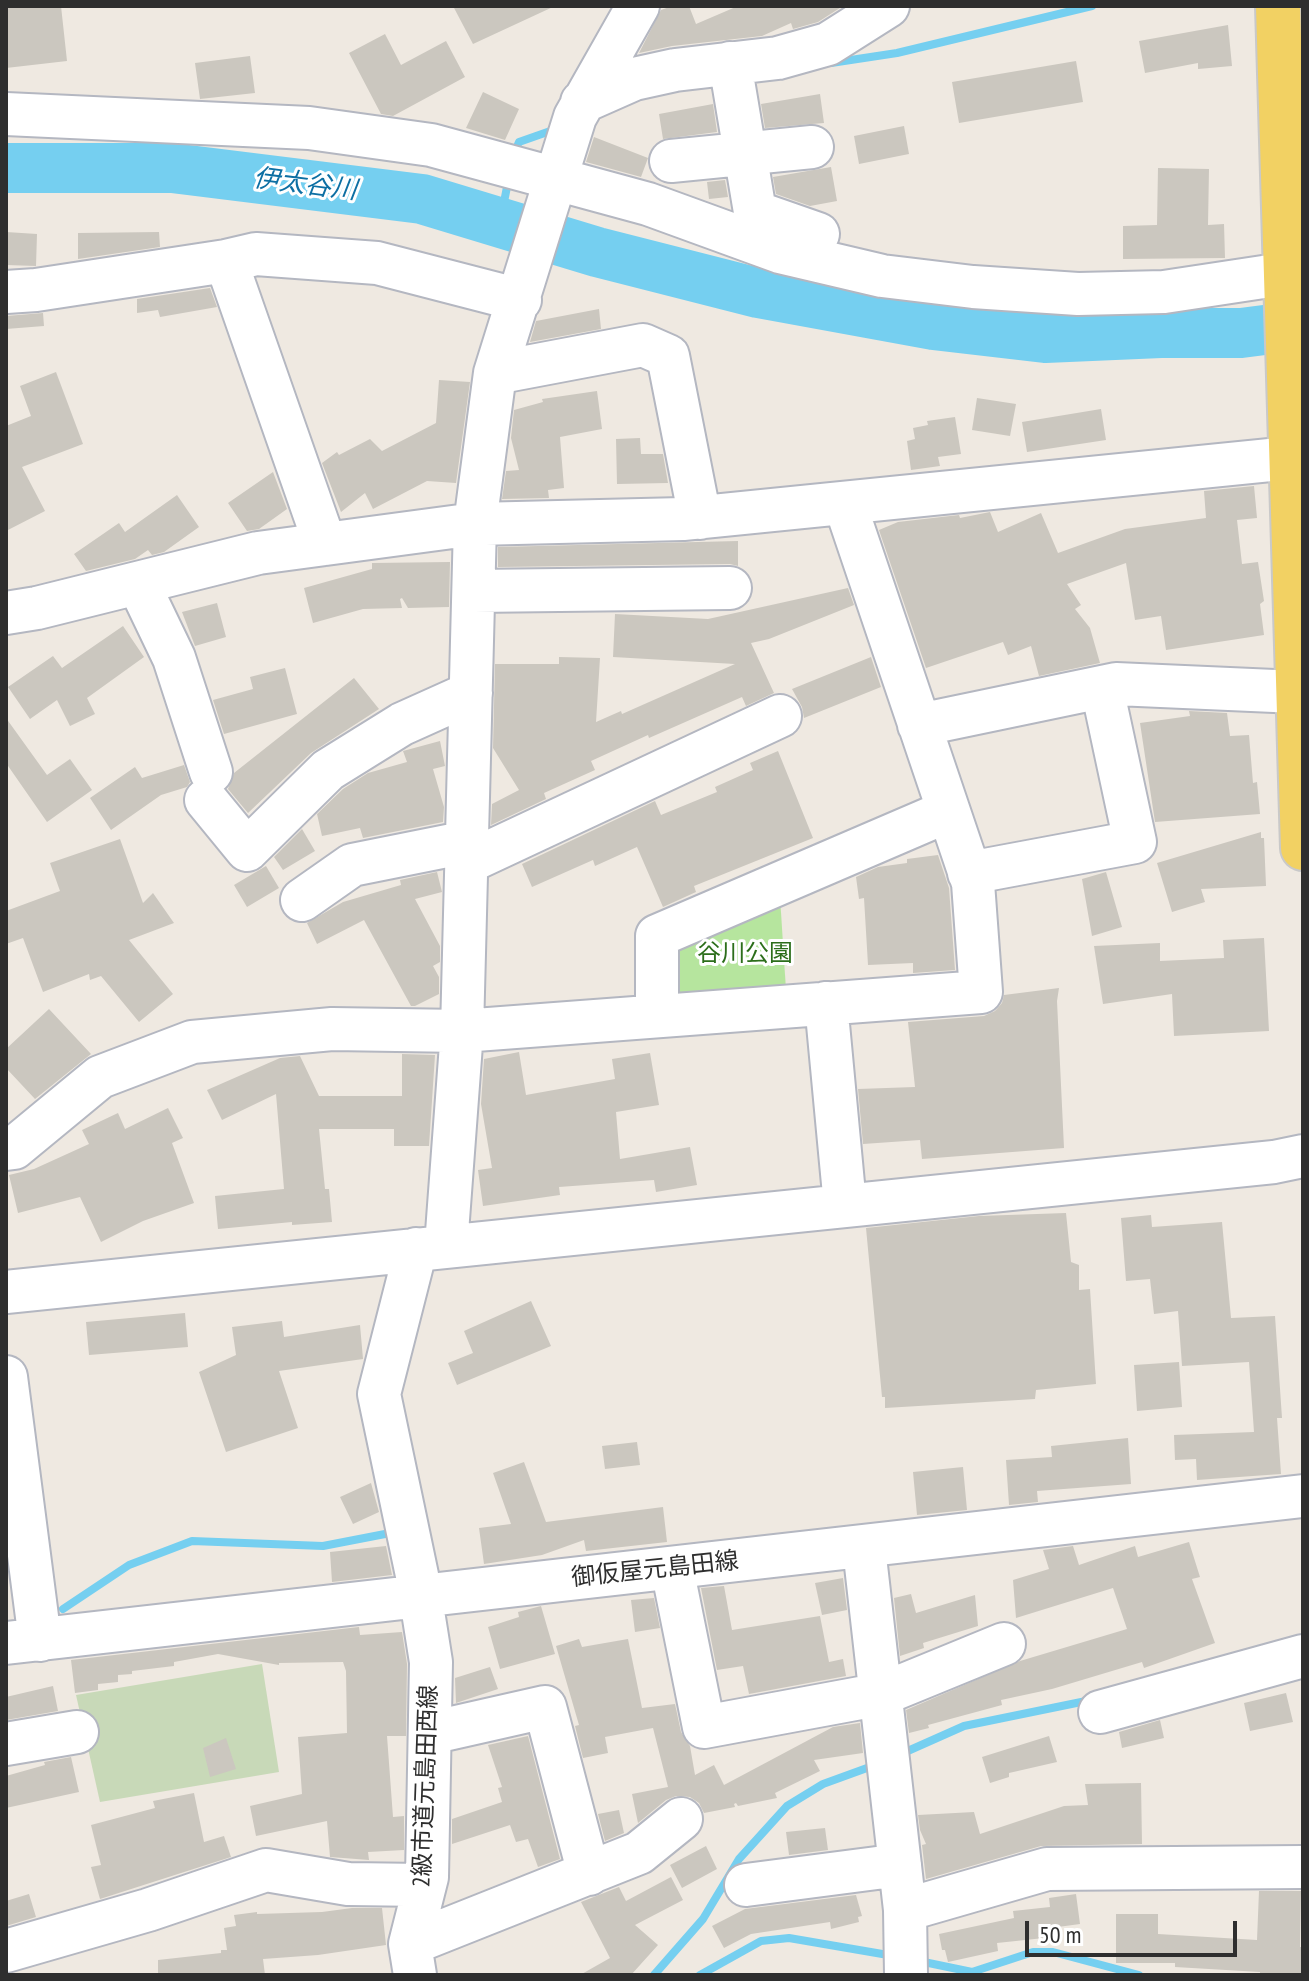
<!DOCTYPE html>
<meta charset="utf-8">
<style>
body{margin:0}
#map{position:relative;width:1309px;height:1981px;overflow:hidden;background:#efe9e1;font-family:"PT Sans Narrow",sans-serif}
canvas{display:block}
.frame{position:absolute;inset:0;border:8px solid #2e2e2e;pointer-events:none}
.scale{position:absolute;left:1025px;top:1921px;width:212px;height:36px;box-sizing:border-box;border:4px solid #2e2e2e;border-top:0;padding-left:10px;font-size:24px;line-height:28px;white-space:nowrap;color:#2e2e2e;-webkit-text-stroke:6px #fff;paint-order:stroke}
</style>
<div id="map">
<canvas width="1309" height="1981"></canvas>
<div class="frame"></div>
<div class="scale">50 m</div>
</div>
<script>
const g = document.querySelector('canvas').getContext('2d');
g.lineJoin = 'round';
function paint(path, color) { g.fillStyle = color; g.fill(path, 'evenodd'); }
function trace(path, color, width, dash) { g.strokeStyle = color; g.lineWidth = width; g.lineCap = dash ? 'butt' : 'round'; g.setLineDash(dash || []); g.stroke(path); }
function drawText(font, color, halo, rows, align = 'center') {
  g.font = font + ' "PT Sans Narrow","Noto Sans JP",sans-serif'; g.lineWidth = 6; g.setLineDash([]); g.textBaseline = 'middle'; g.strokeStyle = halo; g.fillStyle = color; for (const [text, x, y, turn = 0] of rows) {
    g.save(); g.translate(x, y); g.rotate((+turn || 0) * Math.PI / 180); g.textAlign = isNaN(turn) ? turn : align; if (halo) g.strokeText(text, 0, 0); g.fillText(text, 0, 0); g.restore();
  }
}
const green = new Path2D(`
 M780,897L786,990L673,994V942Z`);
const cemetery = new Path2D(`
 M262,1664L279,1772L100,1802L76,1695Z`);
const stream = new Path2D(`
 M831,63L897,53L1092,6
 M515,151L519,142L556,129
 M500,222L507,187
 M63,1609L129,1565L192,1541L323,1546L385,1534
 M901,1754L964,1726L1091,1700
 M919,1961L972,1972L1033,1952H1053L1139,1975
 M654,1975L703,1919L739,1859L787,1806L823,1784L878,1764
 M700,1975L761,1941L789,1938L894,1956`);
const river = new Path2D(`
 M6,168H172L422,199L597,252L758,293L933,325L1045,338L1161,333H1241L1303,325`);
const building = new Path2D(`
 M6,6H61L67,61L6,68Z
 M453,6H555L473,44Z
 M672,6H689L696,24L738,6H843L818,22L793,29L791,23L762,36L672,46L639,53L661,10Z
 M1228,25L1232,66L1198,69V63L1145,73L1139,41Z
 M385,34L401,65L446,41L465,77L393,116L381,114L349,53Z
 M250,56L255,93L200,99L195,63Z
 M1076,61L1083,102L959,123L952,82Z
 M483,92L519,109L505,140L466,128Z
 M820,94L824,123L765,128L761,104Z
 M713,104L717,132L663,139L659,114Z
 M904,126L909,154L859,164L854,136Z
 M594,137L648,158L641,177L586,162Z
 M831,167L837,201L810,206L776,194L773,177Z
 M1158,168L1209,169L1208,225L1224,224L1225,258L1123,259V226L1157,225Z
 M725,180L728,197L709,199L707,182Z
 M6,232L37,234L36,266L6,265Z
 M159,232L160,247L78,259V233Z
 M210,288L217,307L160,317L158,310L137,313V299Z
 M599,309L601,329L530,342L536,321Z
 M43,313L44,326L6,329V316Z
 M56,372L83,444L22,467L45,511L6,531V426L31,416L20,386Z
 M439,380L470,382L456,483L427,481L373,509L365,493L341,512L322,463L337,452L339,455L370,439L382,451L436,423Z
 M597,391L602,429L560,437L564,488L548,490L549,498L502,499L506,471L519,470L511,438L514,410L543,402L542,399Z
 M977,398L1016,404L1010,436L972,430Z
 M1101,409L1106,440L1027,452L1022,422Z
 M955,417L961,454L938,457L940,466L911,470L907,441L915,439L913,428L928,425L927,421Z
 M640,438L641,454H663L668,483L617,484L616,439Z
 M273,472L287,509L259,529L247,531L228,503Z
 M1254,486L1257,518L1237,520L1242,564L1258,562L1264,601L1260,604L1264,635L1166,650L1161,616L1135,620L1126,563L1067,584L1081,605L1075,609L1090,628L1100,663L1039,676L1031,646L1008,655L1003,642L926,668L879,530L898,522L959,515L960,518L990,512L998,532L1041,513L1058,553L1125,529L1206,518L1204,491Z
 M177,495L199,527L164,552L152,555L148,550L135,559L86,571L74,554L119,523L125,532Z
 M738,541V566L730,564L498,567V547Z
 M450,562L449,607L408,608L402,598L400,599L402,608L363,609L313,623L304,588L372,569V563Z
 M848,588L854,605L769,639L751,643L774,693L746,706L742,697L649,738L648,735L591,761L595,770L544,793L546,799L491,825L492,804L519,790L493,748L495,664H559V657L600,658L596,722L621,711L622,714L735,664L613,657L615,614L708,619Z
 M217,603L226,637L195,646L182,612Z
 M123,626L144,657L87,698L95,714L70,726L57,700L30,719L8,687L53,656L62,668Z
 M871,657L881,687L804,718L802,707L792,689Z
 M285,668L297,714L224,734L213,700L253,689L250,677Z
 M354,678L379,709L311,753L248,813L228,789L234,773Z
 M1189,711L1227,713L1230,736L1249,735L1253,783L1257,782L1260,814L1155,822L1140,723L1190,716Z
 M6,718L47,775L70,759L92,790L47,822L6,763Z
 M440,741L445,766L433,769L444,807L443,822L363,838L360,828L322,836L317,814L343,789L368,773L407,762L403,751Z
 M778,751L813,838L694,886L696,892L663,907L637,847L595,866L593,860L532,887L522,864L655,801L661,815L717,792L715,787L753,770L750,763Z
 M184,765L190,782L187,787L161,795L111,830L90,798L135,767L142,778Z
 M302,829L315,851L283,870L274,857Z
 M1261,832V838H1264L1266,886L1201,889L1205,902L1172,912L1157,863Z
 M120,839L143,903L153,893L174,923L129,940L173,994L139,1022L101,976L90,980L89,974L43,992L23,938L6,944V911L60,891L50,863Z
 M938,855L949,888L955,970L913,973V963L868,965L864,898L859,899L856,877L878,867L907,863V859Z
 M266,866L279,888L247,907L234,885Z
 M437,872L442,892L415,899L440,946V962L433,966L439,977V994L415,1006H411L364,920L317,944L307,923L343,902L401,885L400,880Z
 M1106,872L1122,927L1092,936L1082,879Z
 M1264,938L1269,1031L1174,1036L1172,994L1103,1004L1094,946L1160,943V961L1224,958L1223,940Z
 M1059,988L1057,1001L1064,1148L922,1159L920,1140L863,1144L858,1089L915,1087L908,1022L984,1016L995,1011L1002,1003L1004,995Z
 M49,1009L91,1054L35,1099L6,1068V1049Z
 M519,1052L526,1095L615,1079L612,1059L650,1053L659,1105L616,1112L620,1159L690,1147L697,1185L656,1192L654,1180L559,1187L560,1195L483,1206L478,1170L492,1168L481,1104L484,1059Z
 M402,1054L435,1055L429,1146H394V1129H319L325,1189H329L332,1222L292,1225V1222L218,1229L215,1196L284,1189L276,1094L222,1120L207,1090L280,1058L300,1056L319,1096H402Z
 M168,1108L183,1138L172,1143L194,1203L143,1221L101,1242L80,1197L18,1213L9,1175L34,1169L89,1144L82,1130L118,1113L125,1129Z
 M1066,1213L1071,1262L1079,1265V1290L1090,1289L1096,1384L1036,1390L1035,1399L885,1408V1397H882L866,1228L979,1216Z
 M1151,1215L1152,1227L1222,1222L1231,1318L1275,1316L1282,1418H1277L1281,1474L1197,1480L1196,1459L1175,1460L1174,1435L1254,1432L1249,1362L1182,1366L1178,1311L1154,1314L1150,1279L1126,1281L1121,1218Z
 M531,1301L551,1346L457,1385L448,1363L473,1353L464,1331Z
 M185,1313L188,1347L89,1355L86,1322Z
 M282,1321L284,1337L360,1325L363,1359L279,1371L298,1428L226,1452L199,1372L236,1355L232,1327Z
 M1179,1362L1182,1407L1137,1411L1134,1365Z
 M1128,1438L1131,1484L1037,1491L1038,1502L1009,1505L1006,1460L1052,1457L1051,1446Z
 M637,1442L640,1465L605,1469L602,1446Z
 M524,1462L546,1522L663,1507L667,1542L586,1551L584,1540L542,1555L484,1564L479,1528L511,1524L493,1473Z
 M963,1467L967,1510L917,1515L913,1472Z
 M371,1483L379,1512L353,1524L340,1497Z
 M1189,1542L1200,1577L1192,1579L1215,1643L1144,1668L1142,1662L1052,1689L1001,1700L1002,1705L928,1725L929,1728L909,1733L906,1710L1020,1661L1127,1629L1113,1588L1016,1618L1013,1580L1049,1569L1043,1550L1073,1546L1079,1565L1135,1546L1138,1557Z
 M386,1546L392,1575L332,1582L330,1552Z
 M843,1578L847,1610L822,1615L815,1583Z
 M724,1586L732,1630L820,1616L829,1662L843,1659L846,1676L749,1694L743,1666L717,1670L701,1588Z
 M911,1594L916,1613L975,1595L978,1626L923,1643L924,1648L900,1656L894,1598Z
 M654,1598L660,1628L635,1632L631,1600Z
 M541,1606L555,1654L500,1669L488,1627L519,1617L518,1612Z
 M359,1627L360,1635L402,1632L407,1664L406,1736H387L393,1817L404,1816V1850L368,1852L369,1860L330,1857L327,1821L256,1836L250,1806L302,1794L298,1737L347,1733L346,1671L343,1662L279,1663V1665L218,1654L174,1662V1666L132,1671V1674L118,1675V1682L98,1684V1690L75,1693L71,1660Z
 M579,1639L582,1647L628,1639L642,1708L675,1704L681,1732L690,1746L695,1775L714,1765L724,1785L833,1727L860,1723L863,1753L814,1760L820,1771L775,1793L777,1798L738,1806L736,1803L734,1804L735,1807L704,1813L699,1803L690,1797L676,1796L666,1800L638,1823L632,1794L668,1787L653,1728L605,1737L608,1753L583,1758L575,1726L579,1725L556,1646Z
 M490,1667L498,1689L456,1703L455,1678Z
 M53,1686L58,1711L6,1720V1697Z
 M1286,1693L1293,1722L1250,1731L1244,1703Z
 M1160,1720L1164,1738L1122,1748L1119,1732Z
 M528,1736L560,1859L538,1867L528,1839L516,1842L510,1825L452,1844V1819L502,1802L498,1788L502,1787L488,1745Z
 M1049,1736L1057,1762L1009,1773V1777L990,1783L982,1757Z
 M226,1738L236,1769L210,1777L203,1748Z
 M71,1757L79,1792L6,1808V1776L45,1765L44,1762Z
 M1141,1783L1142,1844L1041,1846L926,1879L922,1845L926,1844L920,1830L918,1815L974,1812L980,1834L1064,1806L1088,1805L1085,1784Z
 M194,1793L204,1842L224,1836L231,1857L100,1899L91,1867L101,1865L91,1825L155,1808L153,1801Z
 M619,1810L624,1833L605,1841L598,1814Z
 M825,1828L828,1850L789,1855L786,1832Z
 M706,1846L717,1869L682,1888L670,1865Z
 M671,1877L683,1900L635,1925L658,1945L631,1975H580L610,1958L581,1902L619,1887L626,1901Z
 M1259,1891H1301L1300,1947H1303L1302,1975H1260V1972L1175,1967V1963H1116V1914H1158V1934L1257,1940Z
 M29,1894L36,1917L6,1926V1901Z
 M1076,1894L1080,1924L1043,1929L1044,1938L997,1943L998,1951L948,1962L945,1950H942L939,1934L1014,1918L1013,1911L1050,1907L1049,1898Z
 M856,1895L862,1916L858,1917L859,1922L831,1929L830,1922L751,1934L724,1948L712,1926L745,1909Z
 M352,1908H382L386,1945L318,1955L263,1959L265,1975H158V1960L221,1953V1950H227L224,1928L236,1926L234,1915L257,1912V1914L322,1912Z`);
const minor = new Path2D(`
 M730,63L755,212L818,234
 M582,102L634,79L675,70L778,58L828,44L888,6
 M6,114L309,128L431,145L648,204L780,252L882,276L973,287L1078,294L1164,292L1303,271
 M671,161L812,147
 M226,261L325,544
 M6,292L36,290L226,261L256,254L377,263L520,300
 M495,373L643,345L668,356L700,518
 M138,583L174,658L211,772
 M474,591L730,588
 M6,613L37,608L258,553L475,524L683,519L1290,458
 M919,725L1116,684L1297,692
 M206,800L247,850L328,770L402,724L471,693
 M466,863L780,716
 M969,873L1135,842L1102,688
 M302,900L352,865L467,842
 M826,1003L845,1205
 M657,1016V936L948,811
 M6,1149L14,1148L100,1077L192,1042L332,1029L462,1031L981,992L973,883L845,504
 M446,1246L462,1031L475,524L495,373L575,117L638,6
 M6,1292L1274,1162L1303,1156
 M6,1377L40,1640
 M864,1548L905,1910L906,1975
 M672,1568L704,1727L882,1694L1004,1644
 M6,1643L1303,1496
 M1100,1712L1303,1656
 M430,1733L545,1707L589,1874
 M6,1744L77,1732
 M746,1885L900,1865
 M905,1910L1047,1869L1303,1867
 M410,1944L639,1853L681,1819
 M6,1951L148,1910L266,1870L348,1884L425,1885
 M415,1975L410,1944L427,1877L431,1662L418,1580L379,1394L416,1249`);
const major = new Path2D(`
 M1278,6L1303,848`);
const parkNames = [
 ["谷川公園",745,954]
];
const streetNames = [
 ["御仮屋元島田線",655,1570,-6],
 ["2級市道元島田西線",426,1786,-88]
];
const waterNames = [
 ["伊太谷川",305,185,7]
];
paint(green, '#b6e59e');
paint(cemetery, '#c8d9b8');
trace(stream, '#75cff0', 8);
trace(river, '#75cff0', 50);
paint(building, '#cbc7bf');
trace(minor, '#b4b7c1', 46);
trace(major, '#c9c9c9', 48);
trace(minor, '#fff', 42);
trace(major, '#f2d163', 44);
drawText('24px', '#2c6e1b', '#fff', parkNames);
drawText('24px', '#2e2e2e', '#fff', streetNames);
drawText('italic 26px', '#0d6fa3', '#fff', waterNames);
</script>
